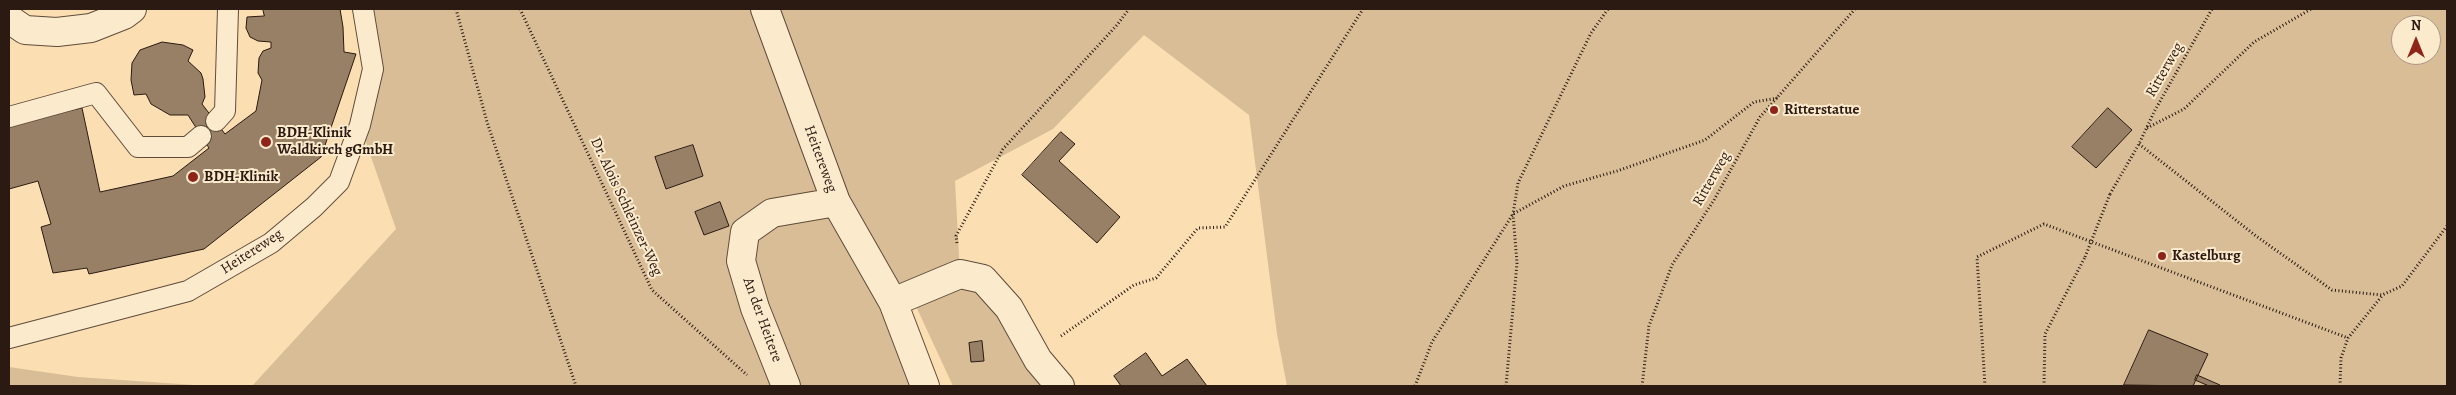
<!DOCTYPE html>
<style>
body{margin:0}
#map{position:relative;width:2456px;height:395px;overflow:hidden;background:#fbdeb2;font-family:Alegreya,serif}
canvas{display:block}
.frame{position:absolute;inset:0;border:10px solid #2b1a12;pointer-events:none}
.north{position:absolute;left:2391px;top:15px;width:50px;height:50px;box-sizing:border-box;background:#fceacd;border:1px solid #a89782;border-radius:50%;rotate:0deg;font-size:14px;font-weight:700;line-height:20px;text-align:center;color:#2b1a12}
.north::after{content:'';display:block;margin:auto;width:18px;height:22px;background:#8f2418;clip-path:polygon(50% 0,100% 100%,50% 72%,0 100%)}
</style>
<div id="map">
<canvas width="2456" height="395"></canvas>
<div class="frame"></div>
<div class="north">N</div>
</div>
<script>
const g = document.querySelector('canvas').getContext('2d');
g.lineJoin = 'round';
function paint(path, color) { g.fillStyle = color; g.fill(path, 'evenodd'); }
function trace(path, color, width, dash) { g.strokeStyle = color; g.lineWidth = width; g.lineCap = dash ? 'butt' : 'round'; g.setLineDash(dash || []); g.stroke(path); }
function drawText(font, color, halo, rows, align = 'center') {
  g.font = font + ' Alegreya,serif'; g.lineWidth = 4; g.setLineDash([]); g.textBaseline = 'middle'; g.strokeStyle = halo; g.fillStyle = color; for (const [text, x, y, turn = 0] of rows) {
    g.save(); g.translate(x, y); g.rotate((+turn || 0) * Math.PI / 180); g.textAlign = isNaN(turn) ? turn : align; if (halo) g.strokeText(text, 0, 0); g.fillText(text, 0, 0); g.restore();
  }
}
const green = new Path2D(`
 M363,9H2447V386H1287L1277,334L1249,115L1144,35L1053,129L955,181L960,274L893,302L925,386H252L396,229L360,125L373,69ZM2401,25H2431V55H2401Z
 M960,283L982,288L1047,386H953L914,302Z
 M9,367L78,377L209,386H9Z`);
const building = new Path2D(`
 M263,9H340L343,27L344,52L356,54L321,157L204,249L89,274L87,268L53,273L41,227L51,224L38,181L9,189V123L82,108L100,192L173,176L209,148L188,115H170L151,104L146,94L134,95L131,80L132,63L140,50L162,42L183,45L193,50L188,61L201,73L203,79L205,97L202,104L225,134L256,111L262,80L258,73L259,58L263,51L271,48V42L258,41L250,37L246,28L247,17L264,16Z
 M2108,108L2132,130L2096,168L2072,147Z
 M1061,132L1075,144L1059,161L1120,217L1097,243L1022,175Z
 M693,145L703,176L666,189L655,157Z
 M720,202L729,226L704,235L695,212Z
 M2149,330L2208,354L2193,386L2124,385Z
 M982,341L984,361L971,362L969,343Z
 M1146,353L1162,376L1187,359L1207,386H1121L1114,376Z
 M2197,375L2220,385L2221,386H2209L2195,380Z`);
const path = new Path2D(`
 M456,9L487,122L576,386
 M520,9L652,290L747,375
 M2147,128L2184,109L2254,42L2311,9
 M2139,144L2256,236L2332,290L2382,295L2402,286L2447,226
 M2110,194L2139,144L2154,112L2212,9
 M957,243L956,236L1003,149L1117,25L1129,9
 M1061,336L1134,285L1156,278L1198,228L1225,227L1363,9
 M1415,386L1432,342L1513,214L1564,186L1617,171L1705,140L1754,102L1778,98
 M1506,386L1517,263L1513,214L1518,183L1591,33L1608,9
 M1642,386L1649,326L1672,265L1714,200L1760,117L1855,9
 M1985,386L1977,257L2044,224L2348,338
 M2044,386L2045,334L2085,257
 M2340,386L2341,358L2348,338L2382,296`);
const service = new Path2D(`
 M9,117L96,93L138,147H188L201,136
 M216,121L225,111L228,9
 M9,338L188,291L271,243L314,207L339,182L360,125L373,69L363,9`);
const minor = new Path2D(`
 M765,9L836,202L893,302L925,386
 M9,19L25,30L57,32L91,28L124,15L132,9
 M893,302L960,274L983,279L1009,308L1038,360L1060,386
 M786,386L755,308L741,261L745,232L772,213L836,202`);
const pathBridge = new Path2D(`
 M2085,257L2110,194`);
const markers = [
 [1774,110,5,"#8f2418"],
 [266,142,6,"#8f2418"],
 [193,177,6,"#8f2418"],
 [2162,256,5,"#8f2418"]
];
const streetNames = [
 ["Ritterweg",2165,70,-60],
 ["Heitereweg",820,159,70],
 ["Ritterweg",1712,179,-60],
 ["Dr. Alois Schleinzer-Weg",626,207,65],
 ["Heitereweg",252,252,-33],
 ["An der Heitere",762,320,70]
];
const poiNames = [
 ["Ritterstatue",1784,110],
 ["BDH-Klinik",277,133],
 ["Waldkirch gGmbH",277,150],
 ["BDH-Klinik",204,177],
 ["Kastelburg",2172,256]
];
paint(green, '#d8bd97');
paint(building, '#978065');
trace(building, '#2b1a12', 1);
trace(service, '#5f4b3a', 22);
trace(minor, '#5f4b3a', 30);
trace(path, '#2b1a12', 3, [1, 2.5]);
trace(service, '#fceacd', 20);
trace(minor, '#fceacd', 28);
trace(pathBridge, '#2b1a12', 3, [1, 2.5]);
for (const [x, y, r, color] of markers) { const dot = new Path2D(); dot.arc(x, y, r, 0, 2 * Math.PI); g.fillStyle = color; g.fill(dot); trace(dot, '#fceacd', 2); }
drawText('15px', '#2b1a12', '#fceacd', streetNames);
drawText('bold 15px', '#2b1a12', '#fceacd', poiNames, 'left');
</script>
